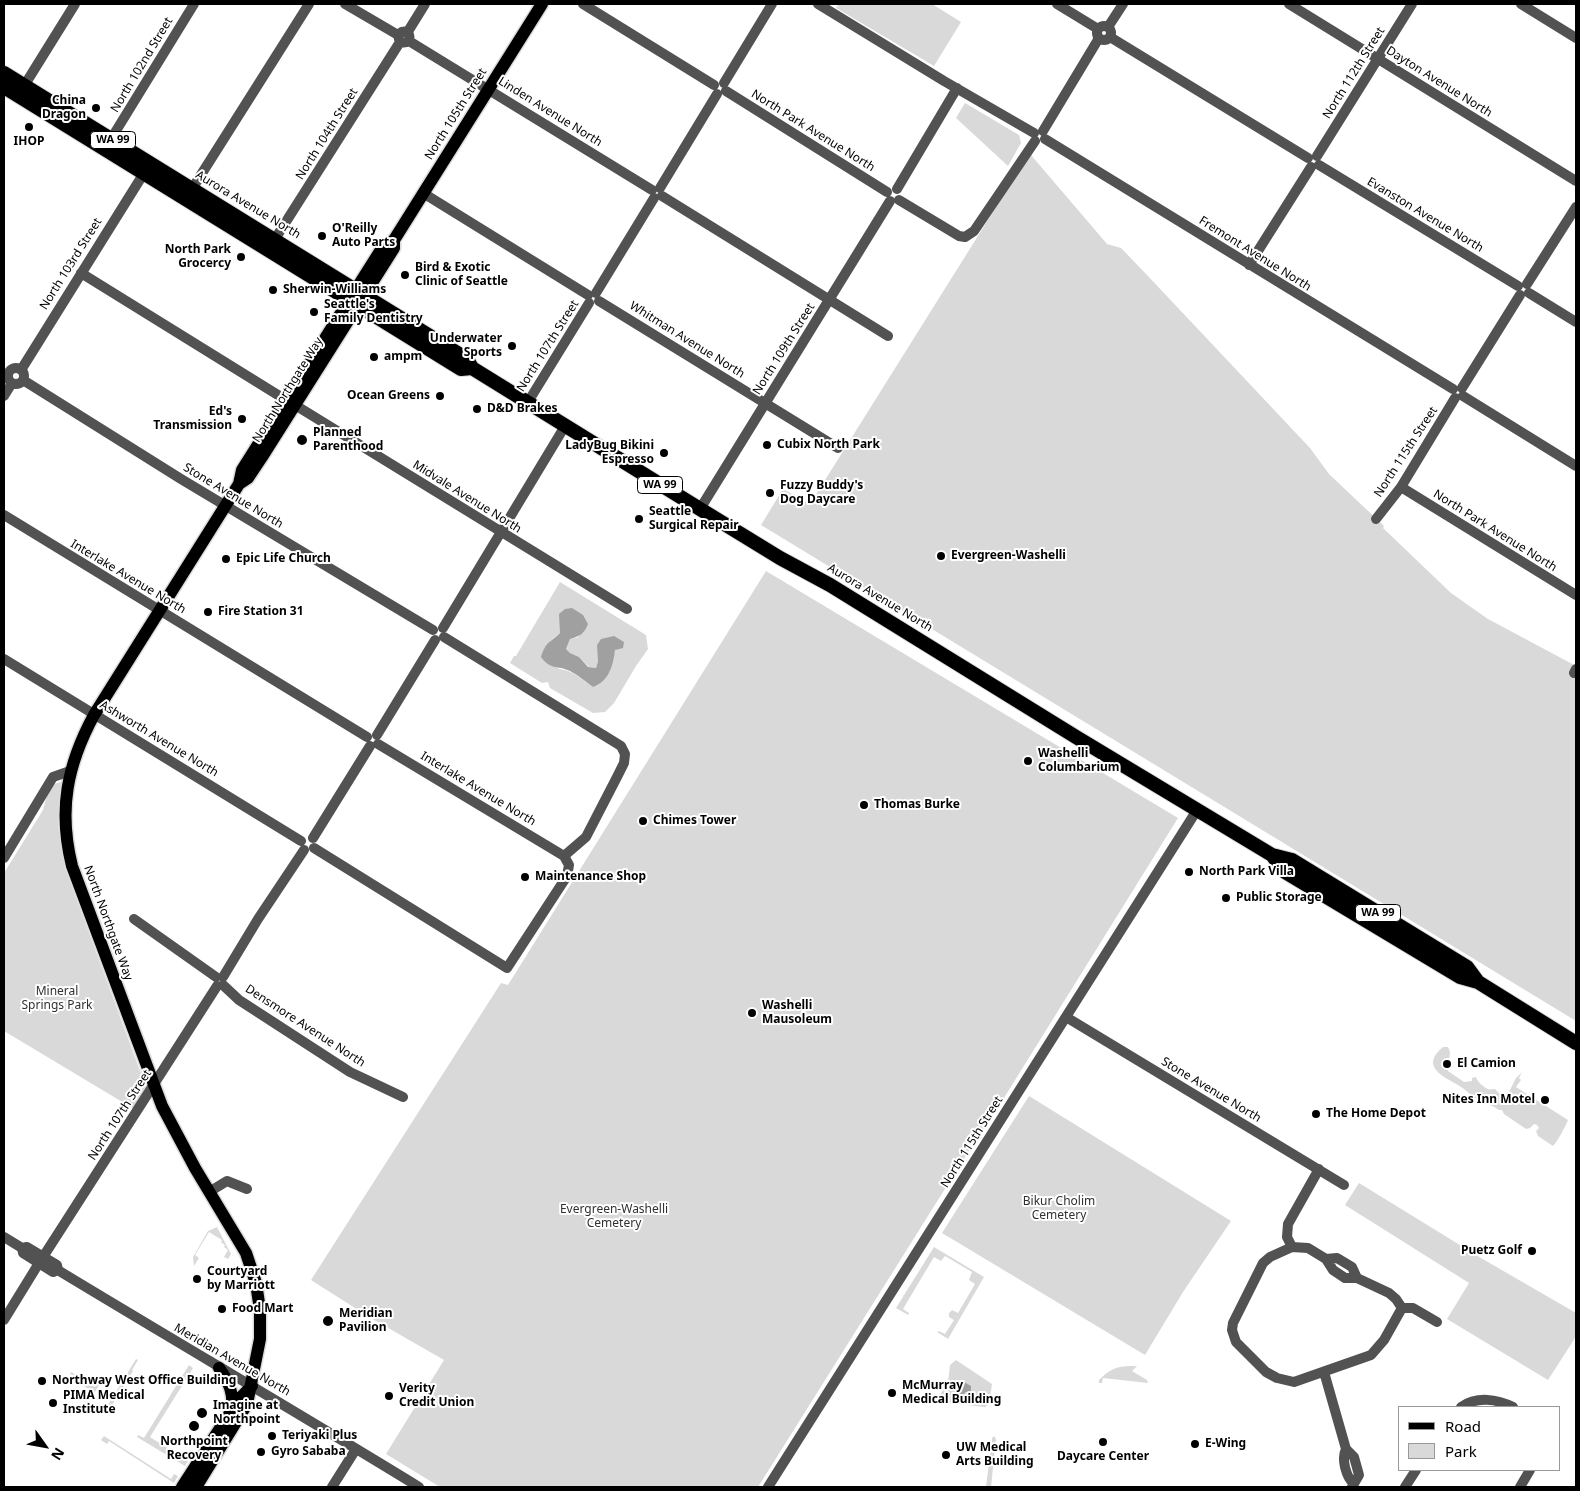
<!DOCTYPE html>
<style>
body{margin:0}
#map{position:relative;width:1580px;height:1491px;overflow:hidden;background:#fff;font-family:"Noto Sans",sans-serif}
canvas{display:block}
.frame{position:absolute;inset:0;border:5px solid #000;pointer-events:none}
.legend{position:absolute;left:1398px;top:1406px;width:162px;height:65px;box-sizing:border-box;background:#fff;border:1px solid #999;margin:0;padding:6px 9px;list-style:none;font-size:15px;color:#000}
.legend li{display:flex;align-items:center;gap:10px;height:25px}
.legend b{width:25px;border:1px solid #999}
.north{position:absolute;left:20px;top:1421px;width:50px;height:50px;-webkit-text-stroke:4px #fff;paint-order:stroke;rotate:122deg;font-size:14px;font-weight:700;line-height:20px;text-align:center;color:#000}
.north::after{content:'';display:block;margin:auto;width:18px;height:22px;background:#000;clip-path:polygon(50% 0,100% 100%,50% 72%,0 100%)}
</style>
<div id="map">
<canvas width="1580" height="1491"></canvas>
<div class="frame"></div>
<ul class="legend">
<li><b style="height:6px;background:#000"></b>Road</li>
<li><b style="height:14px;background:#d9d9d9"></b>Park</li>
</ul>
<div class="north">N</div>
</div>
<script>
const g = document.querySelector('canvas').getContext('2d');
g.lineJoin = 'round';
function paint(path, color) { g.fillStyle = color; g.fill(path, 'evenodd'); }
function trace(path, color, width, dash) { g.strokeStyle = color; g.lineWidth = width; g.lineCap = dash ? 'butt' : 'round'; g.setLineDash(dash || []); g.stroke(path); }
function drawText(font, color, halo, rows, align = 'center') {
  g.font = font + ' "Noto Sans",sans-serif'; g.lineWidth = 4; g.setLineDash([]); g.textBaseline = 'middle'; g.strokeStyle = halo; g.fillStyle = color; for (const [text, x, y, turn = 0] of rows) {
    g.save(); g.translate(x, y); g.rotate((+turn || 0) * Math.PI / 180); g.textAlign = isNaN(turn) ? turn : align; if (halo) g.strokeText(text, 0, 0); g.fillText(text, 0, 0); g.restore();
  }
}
const green = new Path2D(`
 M839,4H932L961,22L934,66L836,8Z
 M965,103L1019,135L1021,143L1008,166L956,118Z
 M1031,155L1107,244L1121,248L1147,275L1310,448L1329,474L1384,526L1383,528L1451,593L1488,619L1576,666V1021L761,525L783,489L810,504L1008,188Z
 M766,571L1178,818L984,1130L980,1133L758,1487H440L386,1454L444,1360L369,1317L311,1280L501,983L508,985Z
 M560,582L646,635L648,649L636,666L614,703L605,712L593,713L550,688L548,682L542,683L510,663L514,656H516ZM560,624L579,637L570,639L566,649L570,653L579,657L589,667L596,668L598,661L624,642L615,650L609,672L593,687C582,680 573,670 559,669L550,641L560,633Z
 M61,782L58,826L65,868L146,1087L134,1109L4,1031V873L43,810L47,795L54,784Z
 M1443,1047H1448L1450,1052L1449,1061L1446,1062L1448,1071L1464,1082L1472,1081V1078L1476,1077C1477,1082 1485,1088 1488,1089C1490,1090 1493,1089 1495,1089L1502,1096H1507L1516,1078L1522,1072L1519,1078L1521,1080L1516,1087L1568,1120C1564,1129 1559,1139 1553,1146L1538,1136L1536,1131L1539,1128L1537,1125L1534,1124L1530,1128L1526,1129L1504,1114L1502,1110H1499C1492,1105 1482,1102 1474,1097C1469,1094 1464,1088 1458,1085C1442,1076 1420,1066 1443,1047Z
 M1029,1096L1231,1221L1183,1292L1145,1355L942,1233Z
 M1359,1183L1481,1258L1576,1313V1339L1575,1338L1548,1380L1447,1319L1469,1283L1345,1205Z
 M217,1227L231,1254L228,1259L224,1257L228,1250L224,1247L225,1245L221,1242L222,1240L209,1232L195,1255L199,1258L194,1266L193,1257L208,1231Z
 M934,1247L984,1277L948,1339L937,1332L939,1331L945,1334L954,1320L949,1317V1313L952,1310L958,1313L975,1284L969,1280L972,1272L945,1256L941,1261L934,1257L903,1309L909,1313L908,1315L896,1308Z
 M136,1359L138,1360L132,1370L133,1371L109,1410L106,1408Z
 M956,1360L992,1384L989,1404L985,1407L939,1402L941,1399L938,1398L948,1382L950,1365Z
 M189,1365L193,1368L150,1437L188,1461L185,1466L137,1437L138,1435L144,1438Z
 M1131,1366H1137L1132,1371L1147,1380L1148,1383L1103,1378L1102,1383H1099V1380C1109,1370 1116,1366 1131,1366Z
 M71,1372L95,1387L99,1381L101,1382L82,1413L80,1412L92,1391L71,1378L73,1375L70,1374Z
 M104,1436L171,1479L174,1474L178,1476L174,1483L109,1441L107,1444L101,1440Z
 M994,1436L996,1439L991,1487H986L992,1438Z`);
const water = new Path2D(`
 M572,608L583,615L588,624C584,634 580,636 570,639L566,649L570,653L579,657L588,667L596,668L598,661L597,645L601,639L614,636L624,642L623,648L615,650C613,666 609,681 593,687C586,682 578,675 570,671C557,665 550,670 541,657C546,641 550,643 560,633L559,614L565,609Z
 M964,1382L971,1386V1393L965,1392L964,1398L957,1395L956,1389L958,1385Z`);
const minor = new Path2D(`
 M345,4L398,35
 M583,4L714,85
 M818,4L944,81L1034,133
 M1057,4L1098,29
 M1289,4L1576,181
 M1521,4L1576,38
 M1097 33a7 7 0 1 1 14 0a7 7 0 1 1-14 0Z
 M1108,27L1123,4
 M398.5 37a5.5 5.5 0 1 1 11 0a5.5 5.5 0 1 1-11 0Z
 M407,33L425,4
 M1110,37L1308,158
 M409,41L652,190
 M724,83L772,4
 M24,86L75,4
 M726,91L887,192
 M1043,131L1099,38
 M111,139L194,4
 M1045,139L1453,389
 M1317,156L1412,4
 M1319,165L1518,286
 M660,188L717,94
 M192,189L309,4
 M897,189L957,88
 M423,193L588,295
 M662,196L888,336
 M899,200L959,236L965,237L974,231L1035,141
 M275,239L400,42
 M1249,265L1311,167
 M81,273L286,400
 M1527,284L1576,207
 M596,293L654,198
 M1529,293L1576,322
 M599,301L838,448
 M8 376a8 8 0 1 1 16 0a8 8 0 1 1-16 0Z
 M21,370L144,173
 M23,380L181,479L433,630
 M1462,388L1520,295
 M4,396L12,383
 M1463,396L1576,466
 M528,402L589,303
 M295,405L627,609
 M1401,487L1576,595
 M700,509L890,201
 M4,515L367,737
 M1376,519L1401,487L1455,398
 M443,628L565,426
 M444,637L621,746L625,754L624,763L617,777L586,837L564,856
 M4,659L301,841
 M1574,673L1576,669
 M377,735L435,640
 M313,838L370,746
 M314,848L507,968L567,876L569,865L564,856L378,744
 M4,858L53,777L70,771
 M134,919L216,977
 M223,977L258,919L304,850
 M223,985L239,1000L350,1072L403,1097
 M1066,1017L1344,1185
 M209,1192L227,1181L247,1189
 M4,1237L22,1248L23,1253L53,1272L58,1270
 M1292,1247L1308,1248L1326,1259L1333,1270L1345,1278H1357L1389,1293L1396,1299L1402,1308L1384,1340L1371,1355L1294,1382L1277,1378L1266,1372L1236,1342L1232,1330L1233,1323L1263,1263L1270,1257Z
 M1292,1247L1287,1237L1288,1224L1319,1169
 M22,1248L27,1247L57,1265L58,1270L61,1272C180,1344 300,1414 419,1487
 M43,1257L217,986
 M1326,1259L1337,1258L1352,1267L1357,1278
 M1402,1308H1413L1437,1322
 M4,1320L39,1263
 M1324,1372L1346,1449L1354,1457L1359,1475L1352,1487
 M1461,1407C1477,1396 1497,1399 1513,1407
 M1346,1449C1341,1459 1346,1477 1354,1484
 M332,1487L356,1449
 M768,1487L1197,810
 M1405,1487L1416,1470
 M1520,1487L1530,1470`);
const major = new Path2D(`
 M239,484L248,478L262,457L394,248V240
 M219,1368C229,1382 234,1393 232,1410
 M182,1487L239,1399L252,1386
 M196,1487L247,1404L260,1339V1310L256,1283L246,1253L195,1168L162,1106L72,866C58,810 67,765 94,715L239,484L242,470L384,245L394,240L542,4`);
const highway = new Path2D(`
 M4,73L467,359L472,368L700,509L780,558L830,585L1076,737L1272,855L1292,860L1467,967L1478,982
 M4,87L461,369L472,368
 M1272,855L1285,872L1460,977L1478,982L1576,1043`);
const markers = [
 [96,108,5,"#000"],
 [29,127,5,"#000"],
 [322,236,5,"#000"],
 [241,257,5,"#000"],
 [405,275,5,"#000"],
 [273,290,5,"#000"],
 [314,312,5,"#000"],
 [512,346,5,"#000"],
 [374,357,5,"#000"],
 [440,396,5,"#000"],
 [477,409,5,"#000"],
 [242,419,5,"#000"],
 [302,440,6,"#000"],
 [767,445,5,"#000"],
 [664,453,5,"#000"],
 [770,493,5,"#000"],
 [639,519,5,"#000"],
 [941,556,5,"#000"],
 [226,559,5,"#000"],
 [208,612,5,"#000"],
 [1028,761,5,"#000"],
 [864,805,5,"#000"],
 [643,821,5,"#000"],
 [1189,872,5,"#000"],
 [525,877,5,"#000"],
 [1226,898,5,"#000"],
 [752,1013,5,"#000"],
 [1447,1064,5,"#000"],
 [1545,1100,5,"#000"],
 [1316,1114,5,"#000"],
 [1532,1251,5,"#000"],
 [197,1279,5,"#000"],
 [222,1309,5,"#000"],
 [328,1321,6,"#000"],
 [42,1381,5,"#000"],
 [892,1393,5,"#000"],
 [389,1396,5,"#000"],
 [53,1403,5,"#000"],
 [202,1413,6,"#000"],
 [194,1426,6,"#000"],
 [272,1436,5,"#000"],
 [1103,1442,5,"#000"],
 [1195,1444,5,"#000"],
 [261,1452,5,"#000"],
 [946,1455,5,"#000"]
];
const shields = [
 [113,140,45],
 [660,485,45],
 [1378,913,45]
];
const shieldNames = [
 ["WA 99",113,140],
 ["WA 99",660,485],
 ["WA 99",1378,913]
];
const streetNames = [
 ["North 102nd Street",142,65,-59],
 ["North 112th Street",1354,73,-58],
 ["Dayton Avenue North",1439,82,32],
 ["Linden Avenue North",550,112,32],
 ["North 105th Street",456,114,-58],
 ["North Park Avenue North",813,131,32],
 ["North 104th Street",327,134,-58],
 ["Aurora Avenue North",248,205,31],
 ["Evanston Avenue North",1425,215,31],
 ["Fremont Avenue North",1255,254,32],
 ["North 103rd Street",71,264,-58],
 ["Whitman Avenue North",687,340,32],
 ["North 107th Street",548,346,-58],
 ["North 109th Street",784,349,-58],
 ["North Northgate Way",288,390,-58],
 ["North 115th Street",1406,452,-57],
 ["Stone Avenue North",233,496,31],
 ["Midvale Avenue North",467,497,32],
 ["North Park Avenue North",1495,531,32],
 ["Interlake Avenue North",128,577,31],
 ["Aurora Avenue North",880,598,31],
 ["Ashworth Avenue North",159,739,31],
 ["Interlake Avenue North",478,789,31],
 ["North Northgate Way",108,923,70],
 ["Densmore Avenue North",305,1026,33],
 ["Stone Avenue North",1211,1090,31],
 ["North 107th Street",120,1115,-57],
 ["North 115th Street",972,1142,-58],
 ["Meridian Avenue North",232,1360,30]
];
const poiNames = [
 ["China",86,101,"right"],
 ["Dragon",86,115,"right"],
 ["IHOP",29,142,"center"],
 ["O'Reilly",332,229],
 ["Auto Parts",332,243],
 ["North Park",231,250,"right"],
 ["Grocercy",231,264,"right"],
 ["Bird & Exotic",415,268],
 ["Clinic of Seattle",415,282],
 ["Sherwin-Williams",283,290],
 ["Seattle's",324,305],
 ["Family Dentistry",324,319],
 ["Underwater",502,339,"right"],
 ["Sports",502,353,"right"],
 ["ampm",384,357],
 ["Ocean Greens",430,396,"right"],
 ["D&D Brakes",487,409],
 ["Ed's",232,412,"right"],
 ["Transmission",232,426,"right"],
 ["Planned",313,433],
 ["Parenthood",313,447],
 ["Cubix North Park",777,445],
 ["LadyBug Bikini",654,446,"right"],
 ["Espresso",654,460,"right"],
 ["Fuzzy Buddy's",780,486],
 ["Dog Daycare",780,500],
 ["Seattle",649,512],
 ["Surgical Repair",649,526],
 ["Evergreen-Washelli",951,556],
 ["Epic Life Church",236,559],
 ["Fire Station 31",218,612],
 ["Washelli",1038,754],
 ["Columbarium",1038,768],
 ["Thomas Burke",874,805],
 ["Chimes Tower",653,821],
 ["North Park Villa",1199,872],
 ["Maintenance Shop",535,877],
 ["Public Storage",1236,898],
 ["Washelli",762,1006],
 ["Mausoleum",762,1020],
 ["El Camion",1457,1064],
 ["Nites Inn Motel",1535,1100,"right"],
 ["The Home Depot",1326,1114],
 ["Puetz Golf",1522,1251,"right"],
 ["Courtyard",207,1272],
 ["by Marriott",207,1286],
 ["Food Mart",232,1309],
 ["Meridian",339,1314],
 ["Pavilion",339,1328],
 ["Northway West Office Building",52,1381],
 ["McMurray",902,1386],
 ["Medical Building",902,1400],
 ["Verity",399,1389],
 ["Credit Union",399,1403],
 ["PIMA Medical",63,1396],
 ["Institute",63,1410],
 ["Imagine at",213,1406],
 ["Northpoint",213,1420],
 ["Teriyaki Plus",282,1436],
 ["Northpoint",194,1442,"center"],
 ["Recovery",194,1456,"center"],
 ["E-Wing",1205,1444],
 ["UW Medical",956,1448],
 ["Arts Building",956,1462],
 ["Gyro Sababa",271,1452],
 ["Daycare Center",1103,1457,"center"]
];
const parkNames = [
 ["Mineral",57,992],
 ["Springs Park",57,1006],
 ["Bikur Cholim",1059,1202],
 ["Cemetery",1059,1216],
 ["Evergreen-Washelli",614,1210],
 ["Cemetery",614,1224]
];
paint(green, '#d9d9d9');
paint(water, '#a0a0a0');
trace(major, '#dbdbdb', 15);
trace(highway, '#dbdbdb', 16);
trace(minor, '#525252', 10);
trace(major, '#000', 12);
trace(highway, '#000', 14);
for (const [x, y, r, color] of markers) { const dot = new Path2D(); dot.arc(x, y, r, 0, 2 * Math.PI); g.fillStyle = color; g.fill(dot); trace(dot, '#fff', 2); }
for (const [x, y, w] of shields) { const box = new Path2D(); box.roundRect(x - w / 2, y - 8.5, w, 17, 4); g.fillStyle = '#fff'; g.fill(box); trace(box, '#000', 1); }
drawText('bold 11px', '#000', null, shieldNames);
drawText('12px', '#000', '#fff', streetNames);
drawText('bold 12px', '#000', '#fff', poiNames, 'left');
drawText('12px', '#303030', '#fff', parkNames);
</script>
